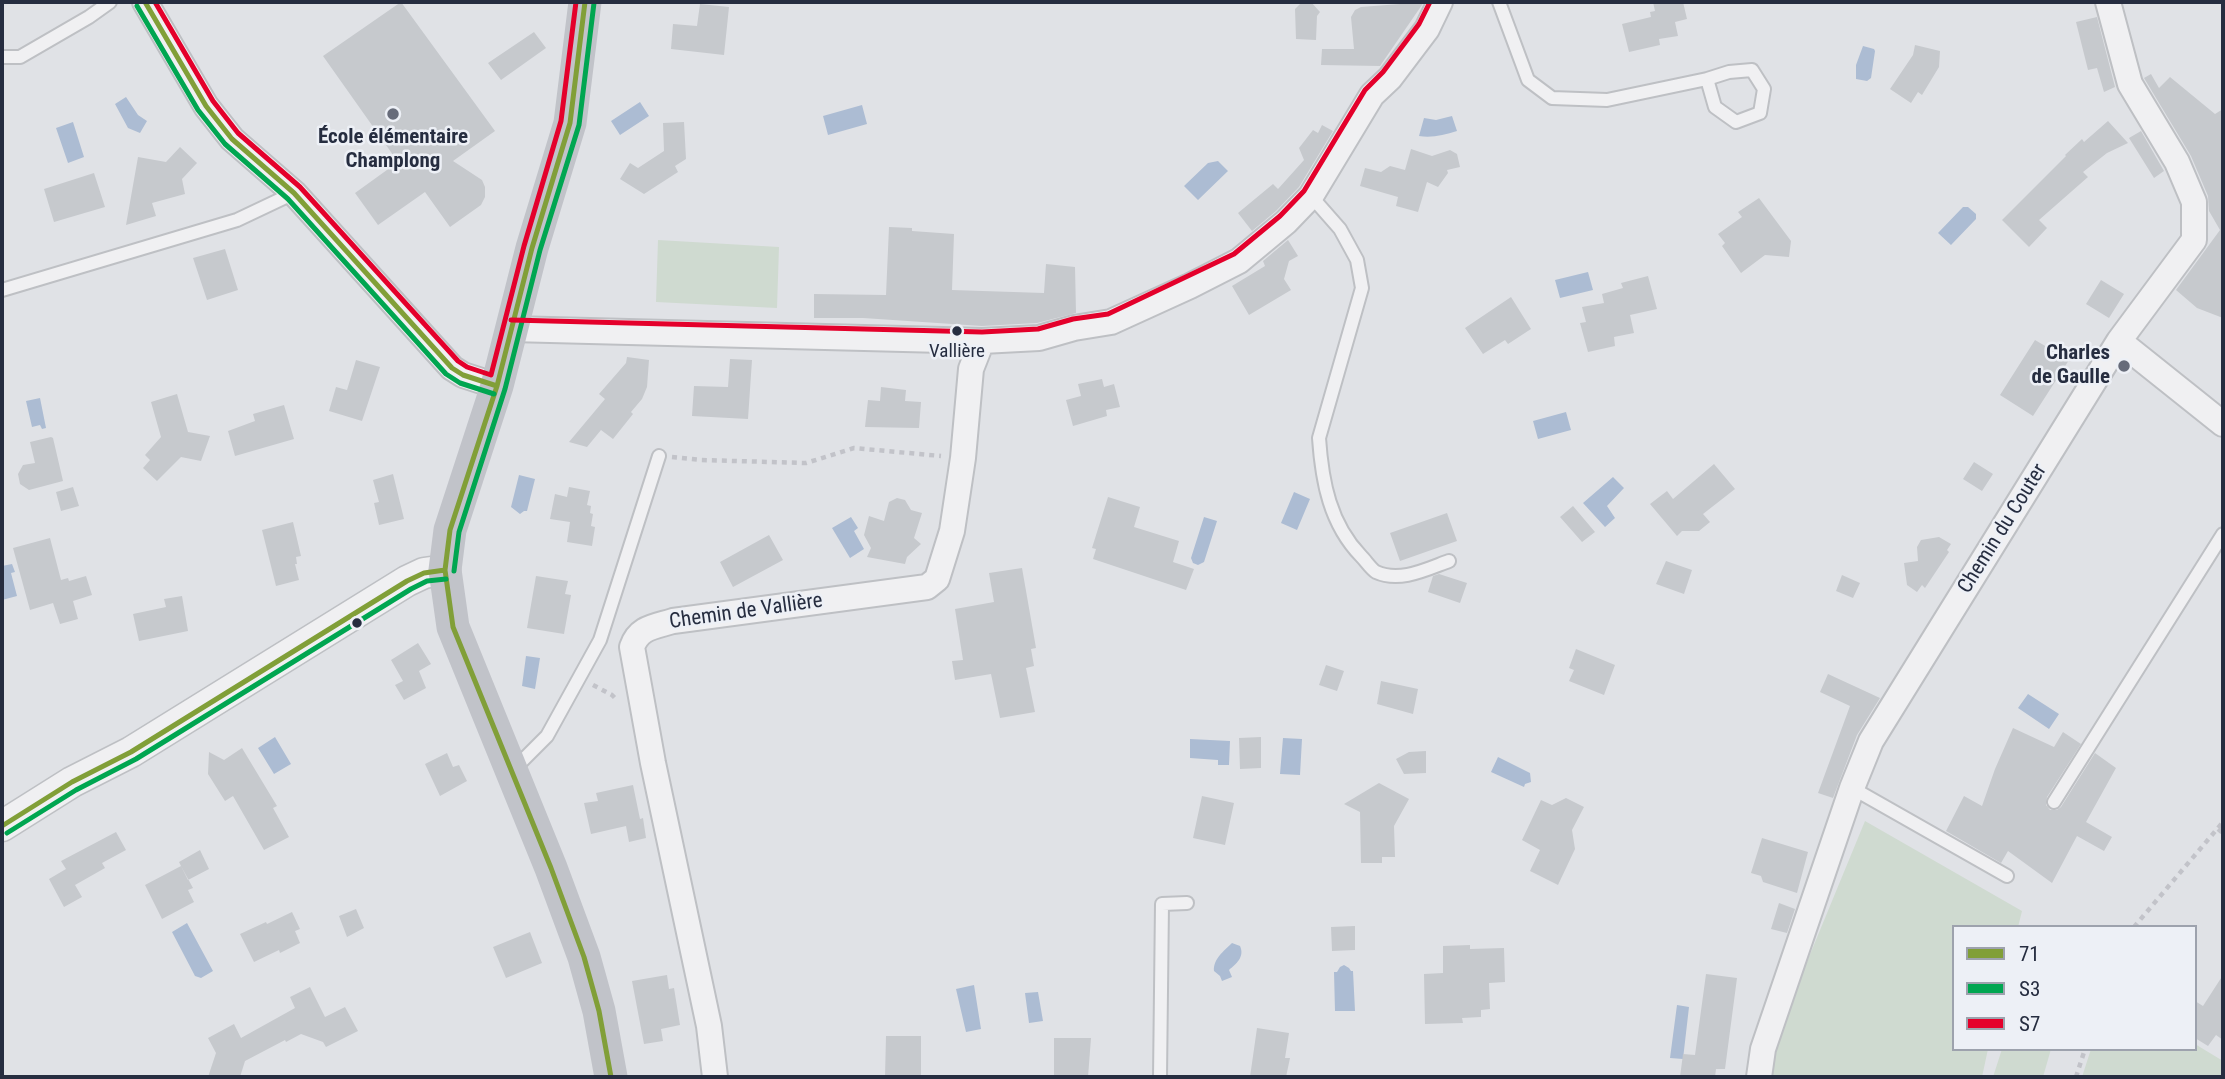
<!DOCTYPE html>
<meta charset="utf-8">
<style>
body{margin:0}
#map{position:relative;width:2225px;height:1079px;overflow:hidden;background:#e0e2e6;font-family:"Roboto Condensed",sans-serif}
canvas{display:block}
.frame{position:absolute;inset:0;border:4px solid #262d40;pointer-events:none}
.legend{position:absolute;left:1952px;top:925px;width:245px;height:126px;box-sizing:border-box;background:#edf0f6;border:2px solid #9da2ad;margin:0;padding:9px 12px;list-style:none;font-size:21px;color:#262d40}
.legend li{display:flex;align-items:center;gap:14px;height:35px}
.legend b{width:35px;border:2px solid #9da2ad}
</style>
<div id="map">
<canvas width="2225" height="1079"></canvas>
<div class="frame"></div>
<ul class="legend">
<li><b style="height:9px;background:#819f38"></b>71</li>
<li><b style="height:9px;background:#00a651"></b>S3</li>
<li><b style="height:9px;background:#e4002b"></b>S7</li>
</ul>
</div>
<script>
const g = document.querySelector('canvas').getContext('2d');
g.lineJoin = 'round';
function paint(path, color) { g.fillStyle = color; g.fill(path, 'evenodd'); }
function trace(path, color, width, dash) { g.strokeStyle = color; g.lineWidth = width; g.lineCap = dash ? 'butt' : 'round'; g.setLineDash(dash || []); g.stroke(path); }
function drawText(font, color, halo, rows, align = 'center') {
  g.font = font + ' "Roboto Condensed",sans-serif'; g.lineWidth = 5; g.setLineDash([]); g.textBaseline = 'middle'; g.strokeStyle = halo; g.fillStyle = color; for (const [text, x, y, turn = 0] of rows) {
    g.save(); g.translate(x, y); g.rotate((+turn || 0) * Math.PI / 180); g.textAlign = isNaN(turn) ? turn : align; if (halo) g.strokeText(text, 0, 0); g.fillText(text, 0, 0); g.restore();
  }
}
const green = new Path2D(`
 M658,240L779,247L777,308L656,302Z
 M1865,821L2022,911L2018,927H1954V1049H1988L1982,1077H1766L1771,1049Z
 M2195,1044L2223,1061V1077H2082L2091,1049H2195Z
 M2002,1049H2051L2043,1077H1993Z`);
const water = new Path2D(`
 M1863,46L1874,49L1875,51L1871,78L1867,81L1856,79V65Z
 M126,97L138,115L147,121L140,133L128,128L115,104Z
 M640,102L649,116L620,135L611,121Z
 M862,105L867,124L828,135L823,116Z
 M1452,116L1457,131C1444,135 1432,138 1419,136L1424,118L1436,120Z
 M73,122L84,157L68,163L56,128Z
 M1218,161L1228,171L1198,200L1184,186L1208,163Z
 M1963,207H1968L1976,214V219L1951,245L1938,233Z
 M1588,272L1593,290L1560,298L1555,280Z
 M40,398L46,428L42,429L40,425L32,427L26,401Z
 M1566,412L1571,430L1538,439L1533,421Z
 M519,475L535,479L527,511H524L520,514L511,507Z
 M1613,477L1624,488L1607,506L1615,518L1605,527L1583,503Z
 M1294,492L1310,499L1297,530L1281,523Z
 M851,517L858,528L854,531L864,549L850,558L832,528Z
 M1204,517L1217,521L1204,562L1198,565L1193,563L1191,558Z
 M12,564L15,572L11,573L17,596L2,600V566Z
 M526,656L540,658L535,689L522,686Z
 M2028,694L2059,714L2049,729L2018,708Z
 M275,737L291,764L274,774L258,748Z
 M1283,738L1302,739L1300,775L1280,774Z
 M1190,739L1230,741L1229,765H1218V760L1190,758Z
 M1498,757L1530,773L1531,782L1525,784L1524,787L1491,772Z
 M187,923L213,971L201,978L195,976L172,932Z
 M1232,943L1240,946C1245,957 1236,964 1229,970L1232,977L1222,981L1220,976L1214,971C1213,959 1224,951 1232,943Z
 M1344,965L1349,968L1351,971H1353L1355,1011H1335L1334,972H1337L1340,967Z
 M974,985L981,1029L966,1032L956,989Z
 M1038,992L1043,1021L1029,1023L1025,993Z
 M1677,1005L1689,1007L1683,1059L1670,1058Z`);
const building = new Path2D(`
 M401,2L495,131L453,161L482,180L485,187V197L481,205L450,227L425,192L378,225L355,193L398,162L323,56Z
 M1302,2H1311L1320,12L1317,16L1316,40L1296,39L1295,9Z
 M1401,2H1424L1380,66L1321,65L1322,49H1354L1351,17L1355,10L1361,7L1400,4Z
 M1653,2H1683L1687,19L1675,22L1678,36L1659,39L1660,45L1629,52L1622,24L1651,17L1650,12L1655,11Z
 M700,4L729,7L724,55L671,49L673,24L697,26Z
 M2097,17L2115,87L2104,92L2097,68L2088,70L2076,22Z
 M534,32L546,48L501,80L488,63Z
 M1915,45L1940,51L1939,67L1922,95L1918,92L1911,103L1890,89L1913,55Z
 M2151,74L2159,88L2170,77L2215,114L2223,109V318L2197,308L2176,290L2220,230L2209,211L2208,196L2191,156L2144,78Z
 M2108,121L2128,143L2107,153L2083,172L2088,177L2039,220L2047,228L2029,247L2002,220L2066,156L2065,155L2082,139L2084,142Z
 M684,122L686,159L675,166L678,172L644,194L620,179L630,163L638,168L664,151L663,123Z
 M1322,125L1333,131L1299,187L1276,211L1252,231L1238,213L1273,184L1278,189L1304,160L1299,148L1313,130L1318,133Z
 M2141,131L2164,171L2154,178L2129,138Z
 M180,147L197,163L182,179L185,194L152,203L156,216L126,225L138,157L166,162Z
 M1411,149L1432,156L1450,150L1457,154L1460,167L1447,170L1448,173L1438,187L1427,182L1418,212L1396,206L1398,197L1360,186L1365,168L1381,172L1390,166L1405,170Z
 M94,173L105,207L54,222L44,189Z
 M1759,198L1791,241L1789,257L1765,255L1741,273L1722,246L1725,243L1718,234L1742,217L1738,212Z
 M889,227L912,228V231L954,234L952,290L1044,293L1046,264L1075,267L1076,313L1037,323L982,326L863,318H814V294L886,295Z
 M1288,240L1298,256L1289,261L1284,279L1291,290L1249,315L1232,286L1265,266L1263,261Z
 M225,249L238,290L207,300L193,258Z
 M1648,276L1657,309L1630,315L1634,333L1614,337L1615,346L1588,352L1580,323L1586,322L1582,307L1604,303L1602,294L1623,288L1621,283Z
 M2101,280L2124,294L2109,318L2086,304Z
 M1511,297L1531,329L1508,344L1505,340L1483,354L1465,328Z
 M2035,340L2069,360L2033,416L2000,395Z
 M627,357L649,360L647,387L642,399L631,412L633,414L613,439L601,430L587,447L569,442L605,399L599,394L626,363Z
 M730,359L752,360L748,419L692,416L694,386L728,387Z
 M356,360L380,367L362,421L329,411L336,387L347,390Z
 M1102,379L1104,387L1114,384L1120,407L1106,410L1107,416L1073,426L1066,400L1081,396L1078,384Z
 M881,387L906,390L905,401L921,402L919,428L865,427L868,400L880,401Z
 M177,394L188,432L210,436L201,461L181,457L157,481L143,468L150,460L145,455L161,437L151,402Z
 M284,405L294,439L235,456L228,431L255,421L253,414Z
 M51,437L53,438L63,481L29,490L20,484L18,474L23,465L35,463L30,442Z
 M1974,462L1993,474L1982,491L1963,479Z
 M1714,464L1735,489L1703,514L1710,522L1699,531H1682L1677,536L1650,504L1667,491L1673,499Z
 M393,474L404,519L379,525L374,503L379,502L373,480Z
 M73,487L79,506L61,511L56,492Z
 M569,487L590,491L587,505L591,506L590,513L593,514L591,526L595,527L592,546L567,542L570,522L550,519L555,494L567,497Z
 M1108,497L1140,507L1134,527L1179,541L1173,562L1194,569L1186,590L1093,559L1096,549L1092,548Z
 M897,498L905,500L911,510L922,513L914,538L921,544L907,557L905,564L867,557L871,548L864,535L869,516L884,521L889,502Z
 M1573,506L1595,532L1582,542L1560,517Z
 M1447,513L1457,541L1400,561L1390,533Z
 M293,522L301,556L296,557L297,564H295L299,580L276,586L262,530Z
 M769,535L783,560L733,587L720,562Z
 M1939,537L1951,544L1947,550L1949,552L1925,588L1922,585L1917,592L1907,585L1904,563L1918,561L1917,547L1921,540Z
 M50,538L61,580L68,578L69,581L86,576L92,595L73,601L78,619L60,624L53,603L30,610L13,548Z
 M1666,561L1692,570L1684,594L1656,584Z
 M1022,568L1036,648L1031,649L1034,666L1026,668L1035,712L1000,718L991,674L955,680L952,661L963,660L955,609L994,602L989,573Z
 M1439,574L1467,583L1460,603L1428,592L1433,576Z
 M1842,575L1860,583L1853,598L1836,591Z
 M536,576L568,581L565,594L571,595L564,634L527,628Z
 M182,596L188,631L139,641L133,614L166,607L164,599Z
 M418,643L431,664L419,671L426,688L404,700L395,685L403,681L391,660Z
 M1576,649L1615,665L1604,695L1569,681L1574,670L1569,668Z
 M1326,665L1344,671L1337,691L1319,685Z
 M1828,674L1880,698L1857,735L1833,798L1818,793L1850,706L1820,692Z
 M1381,681L1418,689L1413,714L1377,704Z
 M2013,728L2054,747L2063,732L2081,744L2047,797L2046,805L2050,810H2057L2061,807L2095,753L2116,768L2086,822L2112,837L2104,851L2077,836L2052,883L2008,851L2001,863L1946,831L1964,796L1982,806L1995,769Z
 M1261,737V768L1240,769L1239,738Z
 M242,748L277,806L273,808L289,837L264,850L233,796L225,801L208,774L209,752L224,760Z
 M1426,751V773L1404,774L1396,759L1409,752Z
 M447,753L453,767L459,765L467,781L440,796L425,764Z
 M1379,783L1409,799L1394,826L1395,857H1382V863H1361L1360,812L1344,804Z
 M633,785L640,819L643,818L646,838L629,842L626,826L591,834L584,803L598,801L596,793Z
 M1202,796L1234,803L1225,845L1193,838Z
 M1566,798L1584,807L1572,830L1575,849L1558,885L1530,871L1540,850L1522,840L1541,800L1552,805Z
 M116,832L126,850L102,863L105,868L75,885L82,897L64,907L49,879L66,869L61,861Z
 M1762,838L1808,852L1797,893L1763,882L1761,876L1751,873Z
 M200,850L209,869L188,880L179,862Z
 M181,866L193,888L188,890L194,902L162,919L145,885Z
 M1779,903L1795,909L1787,933L1771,929Z
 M356,909L364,928L347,937L339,916Z
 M292,912L300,929L295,931L300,943L280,953L279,950L254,962L240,934L266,922L267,924Z
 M1355,926V950L1332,951L1331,927Z
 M530,932L542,963L506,978L493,947Z
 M1470,945V949L1504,948L1505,982L1489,983L1490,1009L1481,1010V1017L1462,1018L1463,1023L1425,1024L1424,974L1443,973V946Z
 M1706,974L1737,978L1725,1069H1716L1715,1077H1680L1683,1054L1695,1055Z
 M667,975L669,989L674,988L680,1025L661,1029L663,1041L644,1044L632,981Z
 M2223,975V1040L2216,1035L2208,1046L2195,1038V1001L2203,1006Z
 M310,987L325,1017L345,1007L358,1031L326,1047L323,1042L301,1034L286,1042L285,1040L245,1061L240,1077H208L216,1053L208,1038L234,1024L241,1038L295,1008L290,997Z
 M1257,1028L1289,1033L1285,1058H1290L1286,1077H1250Z
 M886,1036H921V1077H885Z
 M1054,1038H1091L1088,1077L1054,1076Z`);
const path = new Path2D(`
 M672,457L701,460L806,463L854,448L941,456
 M593,685L612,695L618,701
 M2218,829L2223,833
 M2134,927L2223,822
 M2076,1077L2085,1049`);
const service = new Path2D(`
 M1499,2L1528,80L1552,98L1607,100L1707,79L1729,72L1752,70L1764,89L1760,113L1736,122L1715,107L1707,79
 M2,57H20L89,17L110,2
 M1311,196L1340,229L1357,260L1362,288L1319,438C1322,482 1330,524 1361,556C1366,561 1371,569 1376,572C1400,583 1427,569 1449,561
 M2,290L237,220L294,193
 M514,769L547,736L600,640L659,456
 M1852,788L2007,876
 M2054,802L2223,534
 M1160,1077L1162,904L1187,903`);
const minor = new Path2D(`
 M145,2L206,106L232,139L294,193L452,368L463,375L497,386
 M511,329L982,341L1039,338L1074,328L1111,322L1190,286L1239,261L1286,222L1311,196L1372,95L1390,78L1427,29L1440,2
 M2119,341L2223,424
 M715,1077L709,1026L653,763L632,647C639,627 654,627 673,621L927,587L937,579L952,531L963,458L971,369L982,341
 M1759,1077L1763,1049L1852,788L1871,741L2119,341L2194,240V202L2177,162L2130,84L2108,2`);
const tertiary = new Path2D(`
 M2,826L72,782L131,752L407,581L424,573L445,570`);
const secondary = new Path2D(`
 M585,2L570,123L532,248L497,386L450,530L445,570L453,627L551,868L584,957L599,1011L611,1077`);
const bus1 = new Path2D(`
 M145,2L206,106L232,139L294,193L452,368L463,375L497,386
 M585,2L570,123L532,248L497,386L450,530L445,570L453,627L551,868L584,957L599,1011L611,1077
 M2,826L72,782L131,752L407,581L424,573L445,570`);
const bus2 = new Path2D(`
 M137,6L198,110L225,144L288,199L446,374L460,383L494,394
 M454,571L459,532L505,389L540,250L579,125L594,3
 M7,833L76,790L136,759L411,589L427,581L446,579`);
const bus3 = new Path2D(`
 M155,2L213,101L238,133L300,187L458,361L467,367L491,375L524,246L561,121L576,2
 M511,320L982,332L1038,329L1073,319L1108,314L1234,254L1280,216L1304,191L1365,90L1383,72L1419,24L1430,2`);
const markers = [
 [393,114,7,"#676c7a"],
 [957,331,6,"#262d40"],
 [2124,366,7,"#676c7a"],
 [357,623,6,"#262d40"]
];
const busNames = [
 ["Vallière",957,352]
];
const poiNames = [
 ["École élémentaire",393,138],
 ["Champlong",393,162],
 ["Charles",2110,354,"right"],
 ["de Gaulle",2110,378,"right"]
];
const streetNames = [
 ["Chemin du Couter",2003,529,-58],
 ["Chemin de Vallière",746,612,-8]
];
paint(green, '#cfdad0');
paint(water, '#acbcd3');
paint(building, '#c6c9cd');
trace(service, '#bec0c4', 16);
trace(minor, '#bec0c4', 28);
trace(tertiary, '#bec0c4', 33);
trace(path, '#c2c3c9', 4.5, [5, 5]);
trace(service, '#f0f0f2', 12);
trace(minor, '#f0f0f2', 24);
trace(tertiary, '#f0f0f2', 30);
trace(secondary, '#c1c3c9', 33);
trace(bus1, '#819f38', 5);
trace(bus2, '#00a651', 5);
trace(bus3, '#e4002b', 5);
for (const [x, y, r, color] of markers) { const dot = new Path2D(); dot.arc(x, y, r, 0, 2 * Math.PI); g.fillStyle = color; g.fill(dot); trace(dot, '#edf0f6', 2.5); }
drawText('19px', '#262d40', '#edf0f6', busNames);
drawText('bold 21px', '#262d40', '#edf0f6', poiNames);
drawText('21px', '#262d40', '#edf0f6', streetNames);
</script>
